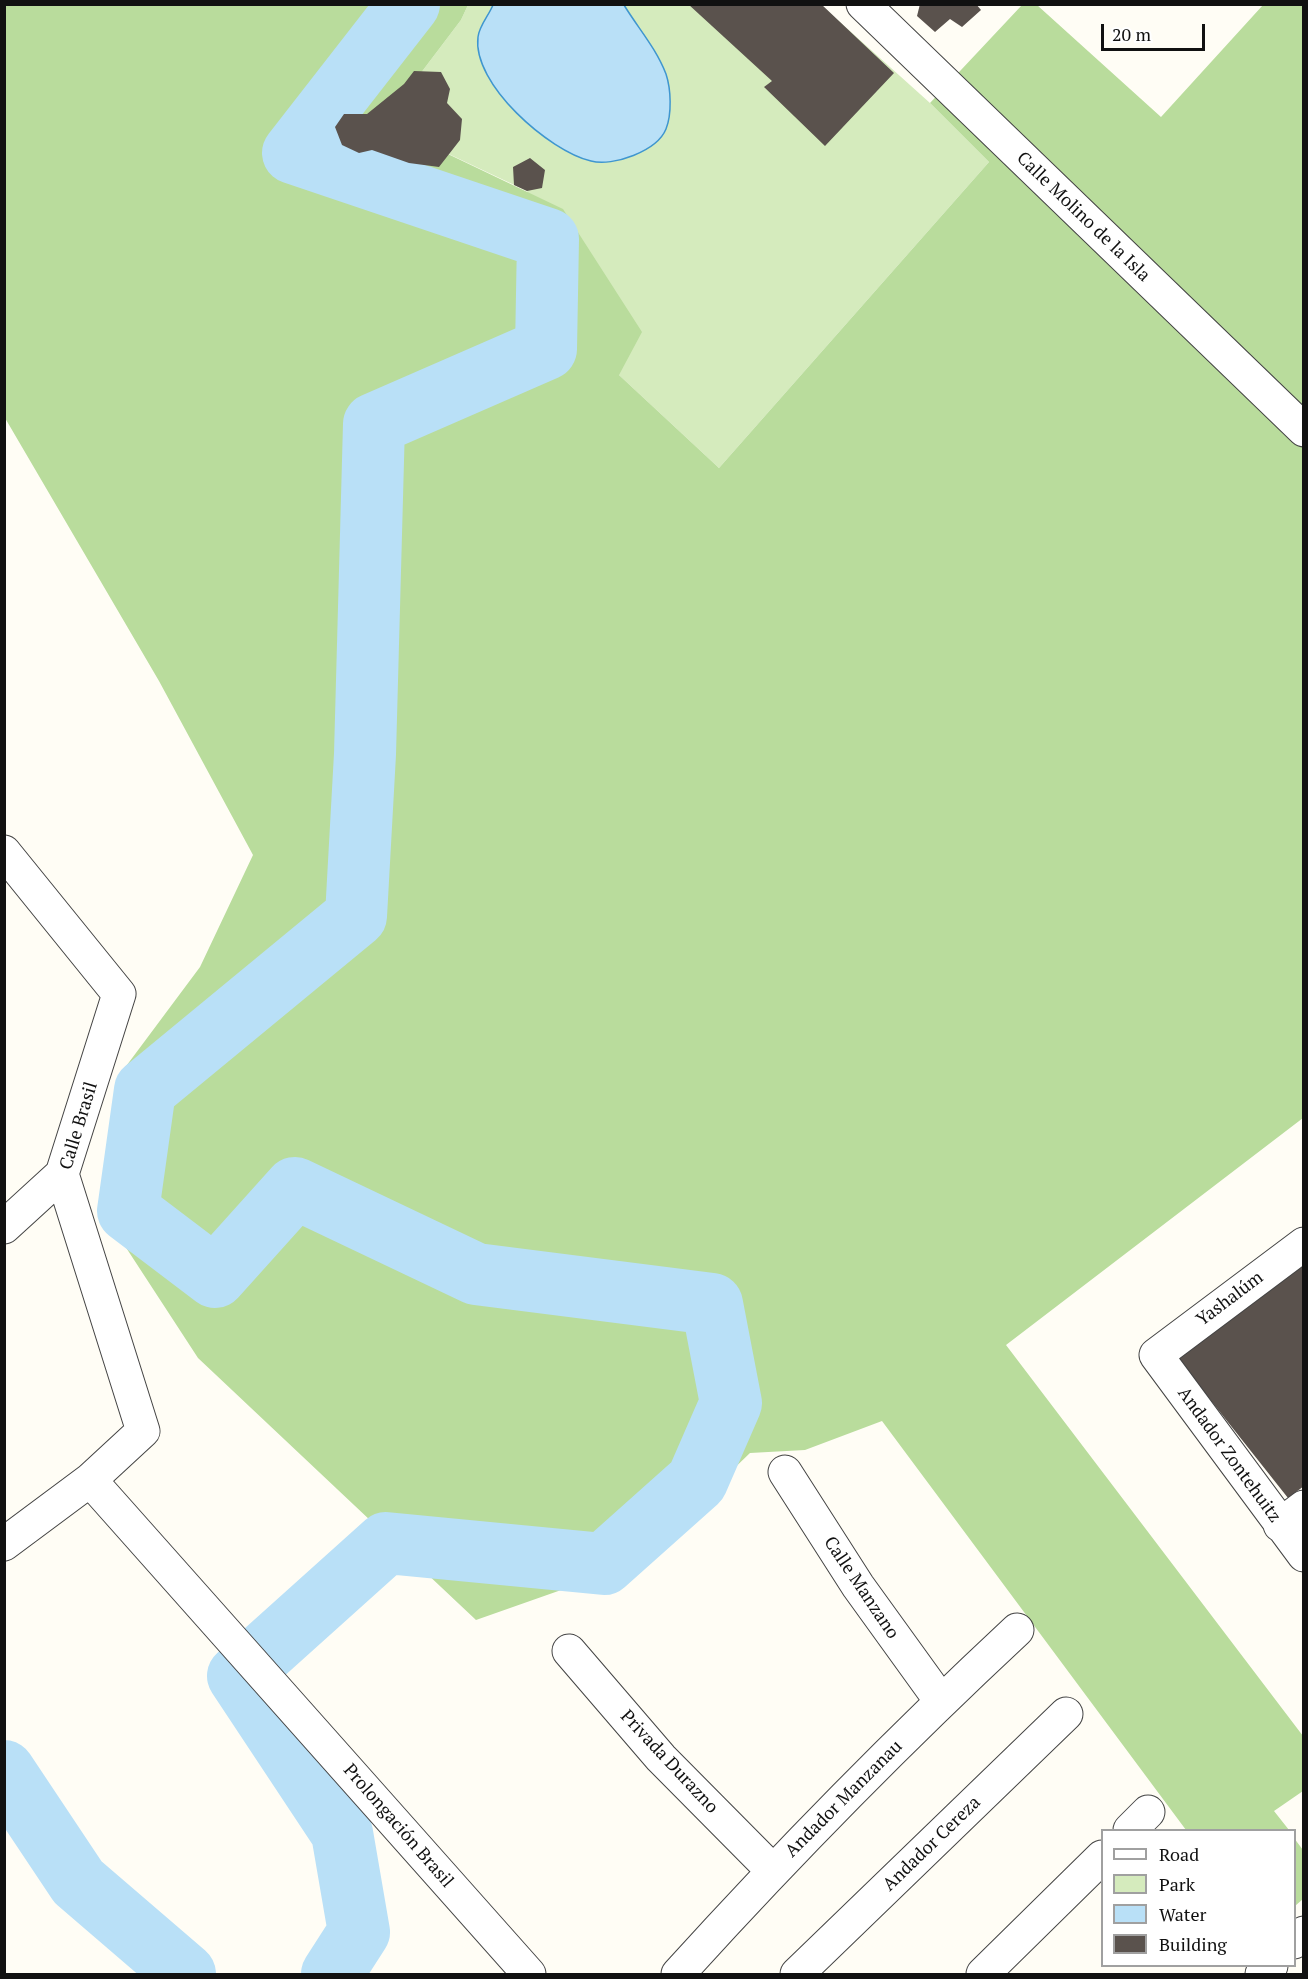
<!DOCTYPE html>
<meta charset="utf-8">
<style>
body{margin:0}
#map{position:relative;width:1308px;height:1979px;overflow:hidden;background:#fffdf5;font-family:"PT Serif",serif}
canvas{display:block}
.frame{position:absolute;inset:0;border:6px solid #111;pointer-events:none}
.legend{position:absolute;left:1101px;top:1829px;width:195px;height:138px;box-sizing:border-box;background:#fff;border:2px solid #a0a0a0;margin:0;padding:8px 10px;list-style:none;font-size:18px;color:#111}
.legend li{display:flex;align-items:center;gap:12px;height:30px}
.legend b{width:30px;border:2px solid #a0a0a0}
.scale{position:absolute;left:1101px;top:24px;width:104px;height:27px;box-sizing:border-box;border:3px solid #111;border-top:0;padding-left:8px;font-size:18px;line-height:21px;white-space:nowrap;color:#111;-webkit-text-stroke:4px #fff;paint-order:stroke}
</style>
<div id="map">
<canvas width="1308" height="1979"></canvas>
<div class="frame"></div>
<ul class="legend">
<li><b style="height:8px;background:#fff"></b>Road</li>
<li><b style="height:16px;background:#d5ebbd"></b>Park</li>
<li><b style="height:16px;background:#b9e0f7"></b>Water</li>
<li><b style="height:16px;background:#5a524d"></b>Building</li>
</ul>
<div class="scale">20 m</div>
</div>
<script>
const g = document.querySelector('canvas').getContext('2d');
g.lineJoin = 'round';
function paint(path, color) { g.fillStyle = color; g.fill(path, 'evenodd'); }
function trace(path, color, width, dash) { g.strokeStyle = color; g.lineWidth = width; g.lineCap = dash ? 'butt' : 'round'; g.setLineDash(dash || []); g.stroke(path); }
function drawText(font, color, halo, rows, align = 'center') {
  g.font = font + ' "PT Serif",serif'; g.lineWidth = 6; g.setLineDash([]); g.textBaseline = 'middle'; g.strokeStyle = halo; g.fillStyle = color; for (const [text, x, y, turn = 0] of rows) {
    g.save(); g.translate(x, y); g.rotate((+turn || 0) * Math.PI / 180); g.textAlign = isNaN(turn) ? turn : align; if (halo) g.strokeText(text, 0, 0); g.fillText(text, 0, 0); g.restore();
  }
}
const green = new Path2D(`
 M468,5H821L930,103L989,162L719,468L619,375L527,191L383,123L461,20Z`);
const forest = new Path2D(`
 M4,5H468L461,20L383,123L563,209L642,332L619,375L719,468L989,162L930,103L1022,5H1037L1161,117L1263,5H1303V1118L1006,1345L1303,1736V1791L1274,1811L1289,1830H1186L882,1421L805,1450L750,1453L635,1564L476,1620L198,1358L110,1223L121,1073L200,967L253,855L159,681L5,418Z
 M1294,1838L1303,1850V1899L1295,1906Z`);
const water = new Path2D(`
 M493,5H624C638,28 656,48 666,74C671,89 672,114 666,129C657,151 613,167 591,161C549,151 472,84 478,37C479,26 489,15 493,5Z`);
const river = new Path2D(`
 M4,1771L78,1882L185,1974
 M332,1974L359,1932L342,1833L238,1676L386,1543L604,1564L697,1481L731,1403L712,1304L476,1274L295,1188L215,1277L128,1211L145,1090L356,916L365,754L374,424L546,349L548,239L293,153L409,4`);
const building = new Path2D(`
 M688,4H821L894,73L825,146L764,87L772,81Z
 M920,4H976L981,10L962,27L950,19L935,32L917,16Z
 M414,71L441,72L450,89L447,103L462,119L460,140L439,167L409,163L372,150L359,153L342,145L335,127L344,114H367L404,84Z
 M530,158L545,170L542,188L527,191L514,185L513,167Z
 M1304,1265V1486L1288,1498L1178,1359Z`);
const minor = new Path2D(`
 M863,4L1304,430
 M4,852L119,994L62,1174L143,1431L90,1480L4,1544
 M4,1227L62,1174
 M1304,1244L1156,1355L1304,1555
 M785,1472L858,1586L941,1701
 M90,1480L529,1974
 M1280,1525L1304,1507
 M569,1651L661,1758L772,1870
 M1130,1830L1148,1812
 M1294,1942L1304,1933
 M678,1974C786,1855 899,1740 1017,1630
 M797,1974L1066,1714
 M983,1974L1102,1857
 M1262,1974L1271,1966`);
const streetNames = [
 ["Calle Molino de la Isla",1083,217,44],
 ["Calle Brasil",79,1126,-73],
 ["Yashalúm",1230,1299,-37],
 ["Andador Zontehuitz",1229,1455,54],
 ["Calle Manzano",861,1588,56],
 ["Privada Durazno",669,1762,47],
 ["Andador Manzanau",844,1799,-45],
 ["Prolongación Brasil",398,1826,49],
 ["Andador Cereza",932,1844,-44]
];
paint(green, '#d5ebbd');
paint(forest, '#b9dc9c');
paint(water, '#b9e0f7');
trace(water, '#3f96cf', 1.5);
trace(river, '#b9e0f7', 62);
paint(building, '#5a524d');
trace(minor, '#444', 35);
trace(minor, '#fff', 33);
drawText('18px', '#111', '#fff', streetNames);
</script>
